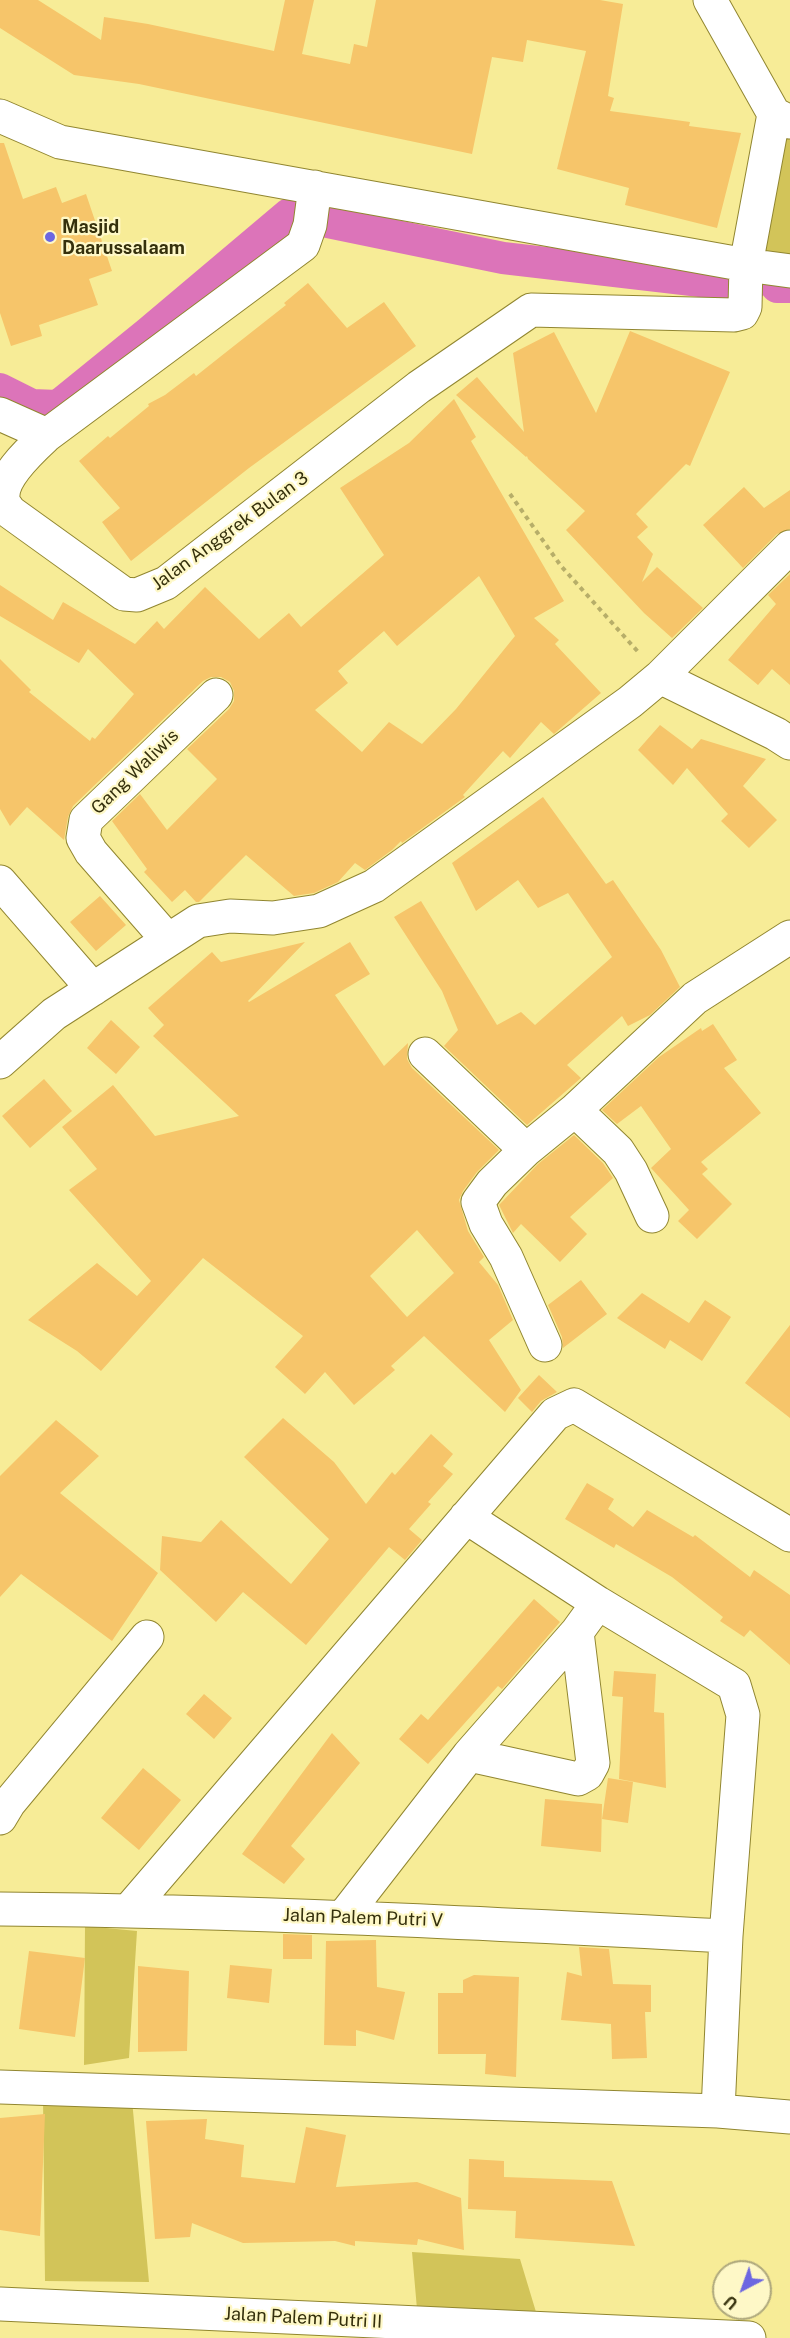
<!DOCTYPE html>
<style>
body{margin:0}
#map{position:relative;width:790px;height:2338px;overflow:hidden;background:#f7ec97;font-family:"Public Sans",sans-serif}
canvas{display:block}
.north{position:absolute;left:712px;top:2260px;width:60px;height:60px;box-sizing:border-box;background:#fef8c7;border:2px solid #aea87c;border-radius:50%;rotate:221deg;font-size:16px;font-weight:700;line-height:24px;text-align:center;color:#35300c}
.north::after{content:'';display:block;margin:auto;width:21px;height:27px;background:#6d67e1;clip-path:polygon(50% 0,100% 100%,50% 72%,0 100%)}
</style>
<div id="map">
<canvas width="790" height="2338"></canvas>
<div class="north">U</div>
</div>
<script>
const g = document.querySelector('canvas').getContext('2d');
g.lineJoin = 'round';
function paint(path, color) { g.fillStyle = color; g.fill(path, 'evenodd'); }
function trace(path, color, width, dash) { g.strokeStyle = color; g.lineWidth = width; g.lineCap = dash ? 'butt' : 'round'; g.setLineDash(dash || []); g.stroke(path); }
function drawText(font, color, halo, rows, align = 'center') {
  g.font = font + ' "Public Sans",sans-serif'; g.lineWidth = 4.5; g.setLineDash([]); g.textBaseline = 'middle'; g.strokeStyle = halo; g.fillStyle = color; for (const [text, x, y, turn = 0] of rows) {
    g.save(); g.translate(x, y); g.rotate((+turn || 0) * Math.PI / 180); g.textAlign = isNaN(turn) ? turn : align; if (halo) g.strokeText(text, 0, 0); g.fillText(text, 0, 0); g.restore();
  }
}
const green = new Path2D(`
 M790,122V271L746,265Z
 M85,1926L137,1931L129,2058L84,2065Z
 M43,2097L132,2100L149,2282L45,2281Z
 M412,2252L520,2259L536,2312L417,2309Z`);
const canal = new Path2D(`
 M777,287H790
 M0,389L32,405L58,406L148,333L289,214L503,258L709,282L751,285`);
const building = new Path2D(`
 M0,0H38L101,40L104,17L148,24L274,51L285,0H314L302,54L350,64L354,44L367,47L376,0H600L623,4L608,96L614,98L610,111L690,122L689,126L741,133L717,228L625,205L629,188L557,169L586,51L527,40L523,62L492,57L472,154L139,84L74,75L0,28Z
 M0,143H4L23,199L56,187L62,203L86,194L112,271L89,279L98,305L39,325L42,336L11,346L0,313Z
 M308,283L347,328L384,302L416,346L249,468L131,561L102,522L120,508L79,461L108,436L110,438L149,406L148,404L165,395L194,373L196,376L225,353L286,305L284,303Z
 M630,331L730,372L690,466L686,464L636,514L648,527L637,537L653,554L642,582L657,567L703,608L672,638L644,613L566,530L585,511L528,459L527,456L526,457L456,395L477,377L524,432L513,353L554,332L596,413Z
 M454,399L476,437L471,441L564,601L534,618L559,640L555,644L601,693L554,734L541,722L510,758L503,751L463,795L465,797L402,843L401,841L392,850L365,870L355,863L338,882L314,893L294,896L246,855L199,902H196L185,890L172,902L144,872L147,869L112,821L140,794L167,830L217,779L187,749L229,709L234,701V691L230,682L221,677H211L203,681L73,806L68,817L64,840L27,807L10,826L0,809V659L31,690L29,692L90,741L92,737L95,739L134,694L88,649L79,663L0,616V585L53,620L63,602L135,644L157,621L164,629L205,587L259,639L289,613L301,627L384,555L340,488L409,443ZM479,576L515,636L456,709L422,744L389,722L362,752L315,710L348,683L338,671L384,631L397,646Z
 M744,487L764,508L790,490V529L777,534L743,568L703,525Z
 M790,574V685L772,669L758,685L728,660L776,604L768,595Z
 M660,725L692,749L701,739L766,759L743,786L777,820L749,848L721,821L728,814L687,768L673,785L638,750Z
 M543,797L606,884L613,880L661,950L680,987L650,1015L628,1026L622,1016L567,1065L581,1078L527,1125L444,1046L458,1030L442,991L394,917L421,901L497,1025L521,1012L535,1025L612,957L568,893L538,908L518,880L476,911L452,863Z
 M100,896L126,925L96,951L70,922Z
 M305,942L248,1001L249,1002L350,942L370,974L335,995L384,1066L408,1043L407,1059L412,1068L499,1150L477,1172L463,1191L459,1200L468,1231L484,1257L479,1262L498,1285L513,1320L489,1340L521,1390L505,1412L424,1336L391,1366L395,1370L354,1405L325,1372L305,1394L275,1367L303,1336L203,1258L101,1371L77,1351L28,1320L97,1263L137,1296L151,1281L69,1190L97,1169L62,1127L113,1085L155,1136L239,1116L153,1036L164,1025L148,1008L212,952L221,962ZM417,1230L454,1273L407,1317L370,1276Z
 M111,1020L140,1047L116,1074L87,1048Z
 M713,1024L737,1060L724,1068L761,1113L701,1162L708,1169L702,1174L732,1204L697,1239L678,1221L689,1210L651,1168L671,1149L641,1106L617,1124L602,1110L659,1057L701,1028L702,1031Z
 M44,1079L72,1111L30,1148L2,1116Z
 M574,1135L603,1163L613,1178L570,1217L587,1234L560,1262L521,1224L513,1233L499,1205L538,1164Z
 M581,1280L607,1314L563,1348L562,1337L548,1305Z
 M642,1293L689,1323L705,1300L731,1317L702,1361L670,1340L665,1349L617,1318Z
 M790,1325V1418L745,1383Z
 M539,1375L557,1392L541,1401L532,1412L518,1398Z
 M283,1418L334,1462L366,1504L392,1472L395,1475L431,1434L453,1454L443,1466L453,1474L428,1502L431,1504L409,1529L422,1540L405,1560L389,1547L306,1645L243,1592L216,1622L160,1570L162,1536L201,1542L221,1520L291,1584L329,1539L244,1457Z
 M56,1420L99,1456L60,1493L158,1573L112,1641L21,1574L0,1597V1476Z
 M587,1483L614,1499L608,1509L633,1527L647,1510L693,1537L695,1535L750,1577L754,1570L790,1595V1665L750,1630L744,1637L720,1621L723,1617L672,1577L616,1544L614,1548L565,1519Z
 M534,1599L560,1622L502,1689L498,1686L428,1764L399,1739L421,1714L428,1720Z
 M614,1671L656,1674L654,1712L664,1713L666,1788L619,1779L623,1697L612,1696Z
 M204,1694L232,1718L214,1739L186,1714Z
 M332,1733L360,1763L291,1846L305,1859L284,1884L242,1854Z
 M143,1768L181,1800L139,1850L101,1818Z
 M608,1778L633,1782L628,1823L602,1819Z
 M545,1799L602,1804L601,1852L541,1846Z
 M283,1934L312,1935V1959H283Z
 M376,1940L377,1987L405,1992L394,2040L356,2030V2046L324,2045L326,1941Z
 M579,1947L609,1949L613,1984L651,1985V2012H645L647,2058L612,2059L611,2024L561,2020L567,1972L582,1976Z
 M29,1951L85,1958L75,2037L19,2029Z
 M230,1965L272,1969L269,2003L227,1998Z
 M138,1966L189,1971L187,2051L138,2052Z
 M474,1975L519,1977L516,2077L485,2074L486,2054H438V1993H463V1980Z
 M45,2114L40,2236L0,2230V2118Z
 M207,2119L205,2139L244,2145L241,2177L295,2183L306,2127L346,2135L336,2187L417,2182L461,2198L464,2250L418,2239L417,2245L355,2241V2246L335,2241L243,2243L192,2223L190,2237L155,2239L146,2121Z
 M469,2159L504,2161V2177L612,2181L635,2246L515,2238L516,2211L468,2209Z`);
const path = new Path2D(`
 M510,494L561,566L640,654`);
const minor = new Path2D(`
 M710,0L774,114L790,122
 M0,116L60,142L746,265L790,271
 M315,187L310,225L303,245L47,435C32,449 0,477 3,500C4,504 8,509 10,512L124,594L137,595L166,583L419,387L531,310L734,315L742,313L745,307L746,265L774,114
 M0,414L47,435
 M660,677L790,547
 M0,882L93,989
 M167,939L91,852L83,838L86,820L216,695
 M425,1054L526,1150
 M0,1062L54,1014L198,921L230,916L273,918L319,911L374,886L630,702L660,677L776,734L790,743
 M575,1110L618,1151L631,1171L652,1216
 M545,1345L506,1257L486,1224L478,1202L492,1183L526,1150L575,1110L695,998L790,937
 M466,1517L598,1603L734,1685L743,1715L726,1936L718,2111
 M469,1755L578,1779L587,1774L593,1763L577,1632
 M0,1818L9,1803L147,1637
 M0,1909C242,1911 484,1923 726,1936
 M129,1910L555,1414L574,1405L790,1535
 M344,1916L469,1755L577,1632L598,1603
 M0,2087L718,2111L790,2117
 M0,2304L749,2338`);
const markers = [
 [50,237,6,"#6d67e1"]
];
const poiNames = [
 ["Masjid",62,227],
 ["Daarussalaam",62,248]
];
const streetNames = [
 ["Jalan Anggrek Bulan 3",230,531,-36],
 ["Gang Waliwis",135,772,-44],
 ["Jalan Palem Putri V",363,1918,2],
 ["Jalan Palem Putri II",303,2318,3]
];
paint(green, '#d2c459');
trace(canal, '#dc74b9', 32);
paint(building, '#f6c56a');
trace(minor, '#918630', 35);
trace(path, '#b7ae69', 4, [4.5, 4.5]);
trace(minor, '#fff', 33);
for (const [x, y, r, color] of markers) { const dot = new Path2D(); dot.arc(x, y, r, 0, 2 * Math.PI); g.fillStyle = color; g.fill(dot); trace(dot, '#fef8c7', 2); }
drawText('bold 18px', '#35300c', '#fef8c7', poiNames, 'left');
drawText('18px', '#35300c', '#fef8c7', streetNames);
</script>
